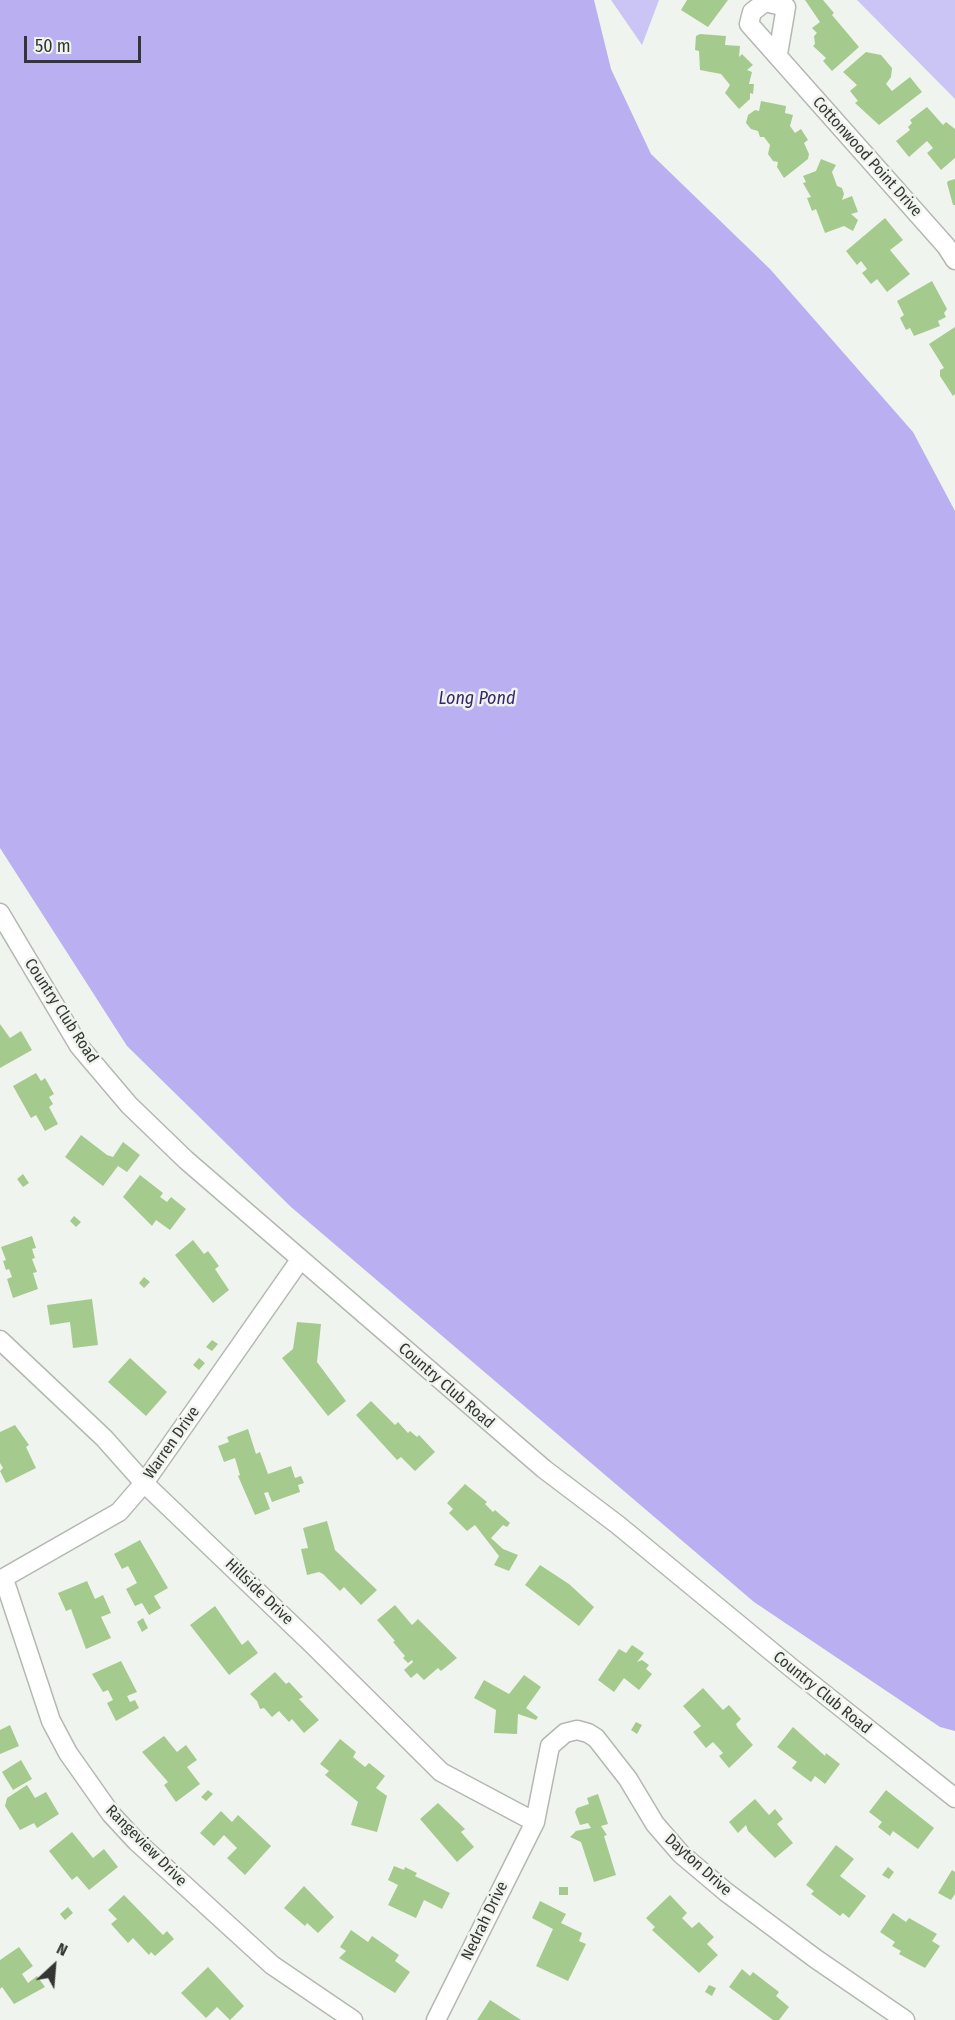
<!DOCTYPE html>
<style>
body{margin:0}
#map{position:relative;width:955px;height:2020px;overflow:hidden;background:#f0f4ee;font-family:"Fira Sans Condensed",sans-serif}
canvas{display:block}
.north{position:absolute;left:24px;top:1936px;width:60px;height:60px;-webkit-text-stroke:4px #f0f4ee;paint-order:stroke;rotate:26deg;font-size:16px;font-weight:700;line-height:24px;text-align:center;color:#343633}
.north::after{content:'';display:block;margin:auto;width:21px;height:27px;background:#343633;clip-path:polygon(50% 0,100% 100%,50% 72%,0 100%)}
.scale{position:absolute;left:24px;top:36px;width:117px;height:27px;box-sizing:border-box;border:3px solid #343633;border-top:0;padding-left:8px;font-size:18px;line-height:21px;white-space:nowrap;color:#343633;-webkit-text-stroke:4px #f0f4ee;paint-order:stroke}
</style>
<div id="map">
<canvas width="955" height="2020"></canvas>
<div class="north">N</div>
<div class="scale">50 m</div>
</div>
<script>
const g = document.querySelector('canvas').getContext('2d');
g.lineJoin = 'round';
function paint(path, color) { g.fillStyle = color; g.fill(path, 'evenodd'); }
function trace(path, color, width, dash) { g.strokeStyle = color; g.lineWidth = width; g.lineCap = dash ? 'butt' : 'round'; g.setLineDash(dash || []); g.stroke(path); }
function drawText(font, color, halo, rows, align = 'center') {
  g.font = font + ' "Fira Sans Condensed",sans-serif'; g.lineWidth = 5; g.setLineDash([]); g.textBaseline = 'middle'; g.strokeStyle = halo; g.fillStyle = color; for (const [text, x, y, turn = 0] of rows) {
    g.save(); g.translate(x, y); g.rotate((+turn || 0) * Math.PI / 180); g.textAlign = isNaN(turn) ? turn : align; if (halo) g.strokeText(text, 0, 0); g.fillText(text, 0, 0); g.restore();
  }
}
const green = new Path2D(`
 M611,0H659L642,45Z
 M857,0H955V99Z`);
const water = new Path2D(`
 M0,0H594L611,69L651,154L770,269L913,432L955,511V1731L940,1727L754,1602L291,1207L127,1046L0,848Z`);
const building = new Path2D(`
 M687,0H728L708,27L681,10Z
 M805,0H823L834,13L832,15L859,47L832,71L823,61L826,58L813,46L815,44L814,36L817,33L812,28L820,22Z
 M700,34L726,36L725,45L740,46L739,57L742,54L753,65L747,70L752,72L749,84H754L753,94L750,93V99L739,109L725,93L730,85L721,74L700,70L699,51L695,50L696,36Z
 M866,52L881,55L892,68L891,77L886,84L892,91L910,77L922,92L879,125L855,103L858,101L850,91L857,85L843,72Z
 M761,101L786,106L785,113L793,115L790,126L795,133L801,129L808,140L804,143L809,154L808,159L784,178L777,167L778,162L773,161L768,154L770,145L764,137H760L758,131L751,129L746,123L748,115L755,110L759,111Z
 M927,107L943,125L946,122L955,129V158L941,170L927,153L933,148L927,141L909,157L896,141L910,130L908,127L912,123L910,120Z
 M821,159L836,165L832,172L837,186L842,188L844,194L842,200L852,196L858,212L851,214L858,220L853,231L844,226L825,233L816,209L812,211L807,198L811,197L803,183L806,182L803,176L816,171Z
 M955,179V205H953L947,183L948,181Z
 M885,218L903,240L890,250L910,274L887,292L877,279L871,284L862,273L867,269L861,261L857,265L846,251Z
 M932,281L947,309L944,313L946,317L938,321L940,326L914,336L910,328L906,330L900,318L904,315L897,301Z
 M955,327V394L953,396L940,376V370L944,368L929,344Z
 M0,1024L10,1038L21,1031L32,1050L0,1068Z
 M36,1073L41,1081L45,1078L54,1094L49,1097L53,1104L49,1107L58,1124L45,1131L36,1115L31,1118L13,1086Z
 M81,1135L107,1155L113,1157L123,1142L140,1155L127,1172L118,1166L103,1186L65,1157Z
 M23,1174L29,1183L23,1187L17,1179Z
 M140,1175L163,1193L160,1197L167,1202L171,1197L186,1209L170,1230L156,1220L152,1226L123,1197Z
 M74,1216L81,1222L76,1227L70,1221Z
 M32,1236L36,1248L32,1249L35,1258L32,1259L37,1272L33,1273L38,1289L13,1298L7,1279L12,1277L9,1269L6,1270L3,1261L6,1260L1,1247Z
 M193,1240L204,1254L208,1251L219,1266L215,1269L229,1290L213,1303L175,1255Z
 M144,1277L150,1282L144,1288L139,1283Z
 M92,1299L98,1345L73,1348L70,1322L50,1325L47,1305Z
 M297,1322L321,1324L317,1362L346,1401L328,1416L282,1358L293,1349Z
 M212,1340L218,1344L212,1351L206,1347Z
 M130,1358L167,1392L146,1416L108,1382Z
 M199,1358L205,1363L199,1370L193,1365Z
 M371,1401L395,1425L398,1422L408,1433L410,1431L417,1437L419,1435L435,1452L415,1471L401,1457L397,1460L356,1415Z
 M15,1425L29,1445L26,1447L36,1468L6,1483L0,1471L3,1468L0,1463V1432Z
 M248,1429L256,1454L260,1452L268,1474L291,1466L295,1478L301,1476L304,1483L298,1485L300,1492L272,1502L268,1492L264,1493L270,1509L255,1515L238,1476L240,1475L235,1458L224,1462L218,1446L229,1442L227,1437Z
 M465,1484L487,1502L485,1504L493,1512L495,1510L510,1523L507,1527L503,1525L491,1538L503,1549L518,1555L509,1571L494,1565L499,1556L475,1525L467,1531L449,1513L453,1509L447,1503Z
 M327,1521L335,1550L377,1590L361,1605L344,1587L340,1591L323,1574L319,1572L307,1575L301,1549L308,1548L303,1528Z
 M140,1540L168,1588L154,1596L161,1608L149,1615L142,1603L135,1606L126,1589L137,1583L128,1566L122,1569L114,1554Z
 M540,1565L569,1584L594,1607L579,1626L525,1585Z
 M87,1581L95,1599L103,1595L111,1613L101,1617L111,1638L86,1649L71,1609L66,1611L58,1593Z
 M395,1605L412,1625L418,1619L457,1658L441,1671L438,1668L424,1680L417,1673L411,1678L404,1670L413,1662L412,1660L408,1663L403,1658L405,1656L393,1642L395,1641L377,1620Z
 M215,1606L242,1645L248,1640L258,1653L229,1675L190,1625Z
 M143,1618L148,1628L142,1632L137,1622Z
 M632,1645L644,1653L637,1662L642,1660L649,1665L646,1669L652,1674L639,1690L624,1678L614,1692L598,1680L619,1649L626,1653Z
 M121,1661L137,1692L127,1696L130,1702L135,1700L139,1708L116,1721L107,1703L113,1700L108,1690L103,1692L92,1674Z
 M275,1672L286,1684L289,1682L303,1697L299,1699L319,1720L304,1733L292,1719L289,1722L279,1711L272,1717L264,1708L260,1709L257,1701L250,1694Z
 M524,1675L541,1687L526,1708L538,1717L536,1720L518,1714L517,1734L494,1733L496,1710L474,1698L484,1680L509,1694Z
 M703,1688L723,1710L729,1705L741,1719L736,1724L738,1728L753,1745L729,1768L719,1756L723,1753L713,1742L706,1748L693,1732L701,1726L683,1706Z
 M636,1722L642,1725L637,1734L631,1730Z
 M10,1725L19,1746L0,1754V1730Z
 M793,1727L825,1756L826,1753L840,1764L825,1784L815,1776L811,1782L792,1768L797,1762L777,1747Z
 M164,1736L177,1752L186,1745L197,1760L187,1767L200,1784L176,1802L164,1785L168,1782L142,1752Z
 M340,1739L356,1752L353,1757L365,1767L369,1763L385,1776L376,1788L387,1796L377,1832L351,1825L358,1802L325,1775L329,1771L320,1764Z
 M21,1760L32,1779L13,1790L2,1772Z
 M27,1785L35,1798L46,1792L59,1814L37,1828L34,1823L20,1830L5,1806L7,1798Z
 M208,1790L213,1794L206,1801L201,1797Z
 M886,1790L934,1828L918,1849L893,1831L890,1836L878,1827L882,1822L869,1812Z
 M598,1794L608,1824L601,1826L607,1835L604,1836L616,1875L594,1882L581,1842L570,1837L576,1831L591,1828L588,1823L580,1825L575,1812L577,1808L589,1804L587,1798Z
 M755,1799L769,1815L775,1809L783,1819L777,1824L793,1843L775,1858L748,1831L746,1825L738,1833L729,1822Z
 M438,1803L465,1829L461,1832L474,1847L457,1862L420,1819Z
 M221,1811L232,1822L238,1815L271,1846L245,1875L227,1858L237,1848L224,1835L214,1846L200,1833Z
 M72,1832L93,1858L104,1849L118,1867L89,1890L77,1876L72,1880L49,1851Z
 M836,1845L854,1859L840,1876L866,1896L849,1918L843,1913L840,1916L811,1894L814,1891L806,1885Z
 M394,1866L404,1870L405,1867L417,1873L415,1876L450,1893L442,1909L424,1900L416,1918L388,1905L398,1885L388,1880Z
 M888,1867L894,1872L889,1879L882,1875Z
 M952,1870L955,1872V1894L951,1900L938,1893Z
 M304,1886L334,1917L318,1933L307,1923L305,1926L284,1908Z
 M559,1887H568V1895H559Z
 M124,1895L163,1935L167,1931L174,1939L155,1956L151,1952L149,1955L133,1938L128,1943L111,1924L117,1919L108,1910Z
 M670,1895L687,1913L682,1918L692,1928L699,1922L714,1937L707,1944L718,1955L699,1973L652,1930L655,1927L646,1918Z
 M540,1901L566,1914L561,1923L582,1933L579,1941L586,1944L568,1981L536,1966L553,1929L532,1918Z
 M68,1907L73,1913L65,1920L60,1914Z
 M893,1913L906,1922L909,1918L937,1934L932,1941L940,1946L925,1968L899,1954L901,1951L892,1946L895,1942L880,1932Z
 M351,1930L368,1942L372,1936L399,1955L395,1961L410,1972L395,1993L339,1958L346,1951L340,1947Z
 M19,1947L33,1966L22,1974L28,1983L37,1976L45,1987L14,2004L2,1987L0,1989V1960Z
 M208,1967L244,2006L230,2020L217,2007L206,2018L181,1993Z
 M742,1969L750,1976L753,1972L779,1992L776,1996L789,2007L779,2020H773L729,1987Z
 M709,1985L716,1988L712,1996L705,1992Z
 M490,2000L521,2020H477Z`);
const minor = new Path2D(`
 M778,54L786,7L765,2L752,12L749,24L946,246L955,260
 M0,913L79,1046L129,1105L186,1160L544,1469L618,1525L794,1670L955,1798
 M0,1340L104,1438L144,1483L312,1644L441,1772L535,1822
 M4,1579L51,1721L68,1753L111,1814L136,1841L272,1965L353,2020
 M0,1580L119,1512L144,1483L300,1260
 M436,2020L535,1822L550,1746L565,1733L577,1730L588,1733L596,1738L628,1779L655,1824L681,1854L726,1892L816,1959L905,2020`);
const streetNames = [
 ["Cottonwood Point Drive",867,157,48],
 ["Country Club Road",61,1011,57],
 ["Country Club Road",446,1386,41],
 ["Warren Drive",172,1443,-55],
 ["Hillside Drive",259,1592,44],
 ["Country Club Road",822,1693,39],
 ["Rangeview Drive",146,1846,45],
 ["Dayton Drive",698,1865,42],
 ["Nedrah Drive",485,1921,-64]
];
const waterNames = [
 ["Long Pond",477,699]
];
paint(green, '#cbc5f5');
paint(water, '#bab0f1');
paint(building, '#a5ca8d');
trace(minor, '#b4b8b2', 21);
trace(minor, '#fff', 18);
drawText('16px', '#343633', '#f0f4ee', streetNames);
drawText('italic 18px', '#38246e', '#f0f4ee', waterNames);
</script>
